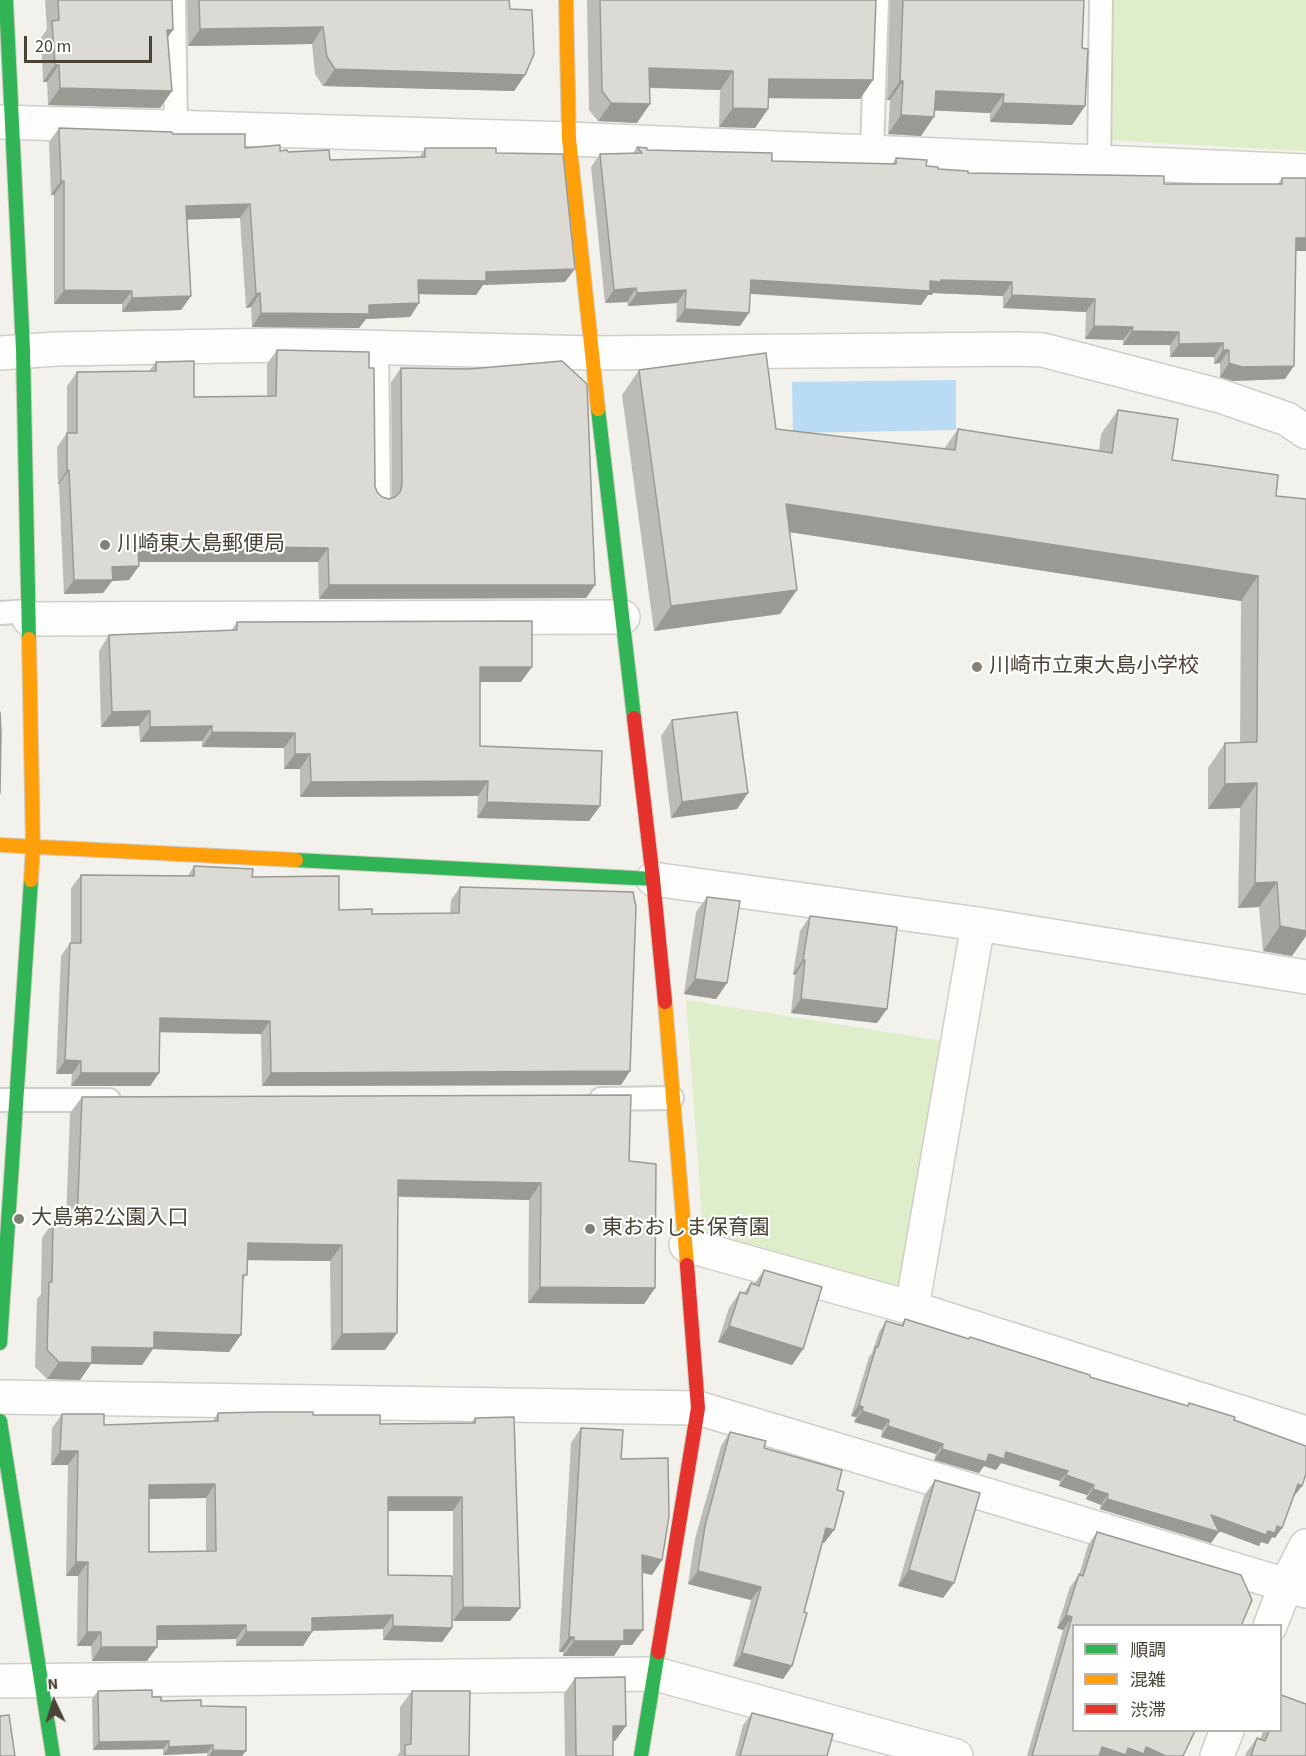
<!DOCTYPE html>
<meta charset="utf-8">
<style>
body{margin:0}
#map{position:relative;width:1306px;height:1756px;overflow:hidden;background:#f2f1ec;font-family:"Source Sans 3","Noto Sans JP",sans-serif}
canvas{display:block}
.legend{position:absolute;left:1072px;top:1624px;width:210px;height:108px;box-sizing:border-box;background:#fff;border:2px solid #b7b4af;margin:0;padding:8px 10px;list-style:none;font-size:18px;color:#4a4336}
.legend li{display:flex;align-items:center;gap:12px;height:30px}
.legend b{width:30px;border:2px solid #b7b4af}
.north{position:absolute;left:24px;top:1672px;width:60px;height:60px;-webkit-text-stroke:4px #fff;paint-order:stroke;rotate:356deg;font-size:16px;font-weight:700;line-height:24px;text-align:center;color:#4a4336}
.north::after{content:'';display:block;margin:auto;width:21px;height:27px;background:#4a4336;clip-path:polygon(50% 0,100% 100%,50% 72%,0 100%)}
.scale{position:absolute;left:24px;top:36px;width:128px;height:27px;box-sizing:border-box;border:3px solid #4a4336;border-top:0;padding-left:8px;font-size:18px;line-height:21px;white-space:nowrap;color:#4a4336;-webkit-text-stroke:4px #fff;paint-order:stroke}
</style>
<div id="map">
<canvas width="1306" height="1756"></canvas>
<ul class="legend">
<li><b style="height:8px;background:#30b455"></b>順調</li>
<li><b style="height:8px;background:#ff9f0a"></b>混雑</li>
<li><b style="height:8px;background:#e5322d"></b>渋滞</li>
</ul>
<div class="north">N</div>
<div class="scale">20 m</div>
</div>
<script>
const g = document.querySelector('canvas').getContext('2d');
g.lineJoin = 'round';
function paint(path, color) { g.fillStyle = color; g.fill(path, 'evenodd'); }
function trace(path, color, width, dash) { g.strokeStyle = color; g.lineWidth = width; g.lineCap = dash ? 'butt' : 'round'; g.setLineDash(dash || []); g.stroke(path); }
function drawText(font, color, halo, rows, align = 'center') {
  g.font = font + ' "Source Sans 3","Noto Sans JP",sans-serif'; g.lineWidth = 4.5; g.setLineDash([]); g.textBaseline = 'middle'; g.strokeStyle = halo; g.fillStyle = color; for (const [text, x, y, turn = 0] of rows) {
    g.save(); g.translate(x, y); g.rotate((+turn || 0) * Math.PI / 180); g.textAlign = isNaN(turn) ? turn : align; if (halo) g.strokeText(text, 0, 0); g.fillText(text, 0, 0); g.restore();
  }
}
const green = new Path2D(`
 M1111,0H1306V151L1106,140Z
 M686,1000L943,1041L899,1284L882,1294L703,1233Z`);
const water = new Path2D(`
 M956,380V430L793,433L792,382Z`);
const lane = new Path2D(`
 M174,0L176,128
 M872,152L877,0
 M1099,162L1101,0
 M377,348L379,499
 M0,613L29,611
 M601,1099L672,1098
 M1,1100H109`);
const street = new Path2D(`
 M0,122L569,139L1306,171
 M0,353L56,349L282,345L591,353L1018,349L1043,350L1220,396L1287,419L1306,432
 M29,619L623,617
 M653,879L978,924L1306,977
 M686,1245L912,1308L1306,1433
 M912,1308L978,924
 M0,1397L698,1408L1306,1591
 M1270,1626L1286,1585L1306,1546
 M0,1681L656,1674L956,1756
 M1217,1756L1227,1730`);
const fast = new Path2D(`
 M6,0L23,350L29,639
 M598,409L634,718
 M296,860L653,879
 M0,1343L31,880
 M0,1421L53,1756
 M641,1756L658,1652`);
const slow = new Path2D(`
 M566,0L569,139L598,409
 M29,639L33,847L31,880
 M0,845L296,860
 M665,1002L687,1265`);
const jam = new Path2D(`
 M634,718L653,879L665,1002
 M658,1652L698,1408L687,1265`);
const wall = new Path2D(`
 M45,0H172L168,37L172,91L160,108L48,105L47,82H43L41,38L47,29Z
 M187,0H509L510,9L525,75L514,91L323,86L315,74L312,44L188,46Z
 M587,0H876L860,99L768,98V109L755,128L719,127L720,90L650,88L637,123L598,121L589,110Z
 M890,0H1084L1082,48L1085,106L1072,125L990,122V113L935,110L921,136L888,134L890,100H887Z
 M59,128L173,134L245,148L280,151L330,160L419,158L425,148L496,153L565,282L483,285L476,295L419,294V303L410,317L366,319L359,328L252,327L251,307L246,308L240,218L187,219L191,296L181,310L122,312V304H54V195H51L49,142Z
 M637,147L647,150L772,161L892,164L896,158L938,169L968,173L1164,184H1278L1282,178L1296,251L1285,379L1233,381L1220,377V363L1214,364V357H1170V345H1123V340L1085,339L1086,312L1003,308V296L933,293L932,295H928L921,305L750,294L740,326L676,322L677,303L628,306L627,302L605,303L591,167L600,154L633,153Z
 M277,350L369,368L375,486L377,492L382,497L389,499L392,498L391,382L401,368L595,585L586,598L319,599L318,562L255,561L138,562L139,566L129,580L112,581L103,593L64,594L59,484H58L57,447L67,433V386L77,372L149,371L156,362L194,397L267,396V364Z
 M639,370L776,429L944,449L958,429L1099,451L1101,434L1118,410L1172,460L1276,496L1306,499V936L1292,956L1263,951L1259,907L1238,908L1240,808L1208,809V768L1225,743H1240L1241,601L790,532L797,590L780,614L654,631L622,395Z
 M237,622L521,682H480V746L600,806L589,821L477,818L478,796L300,797V769H284V748L202,747V741L140,742L139,726L101,727L99,651L109,635L231,631Z
 M672,720L748,793L737,809L671,818L661,736Z
 M194,866L252,877L339,910L372,914L450,913L451,900L460,887L630,1071L621,1085L262,1086L261,1034L159,1032V1073L150,1086H71L72,1074H56L61,956L70,943H71V888L81,875L188,876Z
 M707,897L727,983L716,999L684,994L696,912Z
 M810,916L877,1023L791,1013L795,975L793,974L800,931Z
 M82,1097L629,1161L655,1288L644,1304L528,1303L529,1200L398,1197L397,1333L385,1350H331L330,1261L248,1260L229,1352L153,1349L142,1365L91,1364L80,1380L47,1379L35,1367L37,1299L41,1294L42,1238L53,1222H66L70,1113Z
 M764,1270L803,1349L792,1365L718,1342L729,1308L740,1292L744,1293L751,1283L754,1284Z
 M905,1319L968,1339L970,1337L1090,1377L1187,1406L1189,1403L1234,1420L1302,1486L1294,1496H1293L1275,1538L1272,1537L1268,1544L1261,1542L1259,1546L1218,1531L1211,1543L1100,1509L1101,1505L1086,1499L1087,1495L1059,1486L1060,1481L1001,1463L996,1470L984,1466L979,1473L934,1460L936,1454L881,1437L882,1430L854,1422L856,1417L851,1416L869,1357L872,1353L879,1332L886,1321L900,1326Z
 M218,1413L313,1415L380,1424L471,1423L475,1418L520,1608L510,1621H453V1511H388V1575L452,1628L442,1642L383,1640V1629L312,1631L303,1646H236V1639L157,1640L147,1661H92L91,1646H77L78,1576H66L68,1465H51L52,1428L62,1414L104,1425L212,1422ZM206,1498V1551L149,1552V1499Z
 M581,1428L621,1459L662,1560L652,1575L642,1573L643,1630L632,1645H621L614,1656H563V1652H559L571,1443Z
 M730,1432L764,1448L837,1490L834,1530L824,1543L822,1542L804,1612L792,1666L783,1679L733,1666L751,1600L688,1584L695,1539L721,1446Z
 M935,1480L943,1598L898,1586L924,1496Z
 M1097,1532L1074,1626L1183,1756H1027L1063,1630L1057,1628L1070,1587L1079,1575L1088,1545Z
 M575,1678L615,1741H613V1756H565L564,1694Z
 M98,1691L152,1697L161,1701L201,1706L246,1751L242,1756H207V1753L163,1755V1749L93,1750L92,1699Z
 M412,1691L469,1756H397L400,1752V1707Z
 M752,1713L827,1756H735L743,1725Z
 M1263,1731H1281L1306,1756H1245L1246,1753L1257,1738L1260,1740Z`);
const shadedWall = new Path2D(`
 M323,27L312,44L188,46L200,29Z
 M167,30H173L161,47Z
 M55,65H59L47,82H43Z
 M649,68L733,71L720,90L636,87Z
 M335,69L525,75L514,91L323,86Z
 M769,79L873,80L860,99L756,98Z
 M900,81H903L890,100H887Z
 M60,88L172,91L160,108L48,105Z
 M936,91L1004,94L990,113L923,110Z
 M611,103L650,104L637,123L598,121Z
 M1003,103L1085,106L1072,125L990,122Z
 M733,108L768,109L755,128L719,127Z
 M901,115L934,117L921,136L888,134Z
 M61,181H64L54,195H51Z
 M250,204L240,218L176,220L186,206Z
 M1296,238H1306V251H1287Z
 M575,269L565,282L483,285L476,295L408,294L418,280L486,272Z
 M751,280L930,281L941,280L1012,282L1003,296L933,293L932,295H928L921,305L742,293Z
 M636,288L627,302L605,303L614,290Z
 M64,290L132,291L122,304H54Z
 M686,290L677,303L628,306L637,293Z
 M260,293L251,307L246,308L256,294Z
 M1012,295L1095,299L1086,312L1003,308Z
 M191,296L181,310L122,312L132,298Z
 M419,303L410,317L366,319L359,328L252,327L261,313L369,305Z
 M685,309L749,313L740,326L676,322Z
 M1094,326L1133,327L1123,340L1085,339Z
 M1132,331L1179,332L1170,345H1123Z
 M1223,343L1214,357H1170L1179,344Z
 M1223,350H1229L1220,363L1214,364Z
 M1229,363L1294,366L1285,379L1233,381L1220,377Z
 M67,470H69L59,484H58Z
 M786,504L1258,576L1241,601L769,529Z
 M265,547L328,548L318,562H128L138,548Z
 M139,566L129,580L112,581L103,593L64,594L74,580L112,567Z
 M329,585H595L586,598L319,599Z
 M797,590L780,614L654,631L671,606Z
 M480,667H532L521,682H470Z
 M150,711L139,726L101,727L112,712Z
 M212,726L202,741L140,742L150,727Z
 M212,732L295,733L284,748L202,747Z
 M295,754H310L300,769H284Z
 M488,781L478,796L300,797L311,782Z
 M1257,783L1240,808L1208,809L1225,784Z
 M748,793L737,809L671,818L682,802Z
 M487,802L600,806L589,821L477,818Z
 M1277,882L1259,907L1238,908L1255,883Z
 M1280,926L1306,931V936L1292,956L1263,951Z
 M803,960H805L795,975L793,974Z
 M695,979L727,983L716,999L684,994Z
 M801,999L887,1009L877,1023L791,1013Z
 M160,1018L270,1021L261,1034L150,1032Z
 M65,1060L81,1061L72,1074H56Z
 M630,1071L621,1085L262,1086L271,1073Z
 M81,1073H159L150,1086H71Z
 M398,1180L541,1183L529,1200L386,1196Z
 M248,1243L342,1245L330,1261L236,1260Z
 M540,1287L655,1288L644,1304L528,1303Z
 M729,1326L803,1349L792,1365L718,1342Z
 M154,1332L241,1335L229,1352L153,1349L142,1365L91,1364L80,1380L47,1379L59,1362L92,1347Z
 M397,1333L385,1350H331L342,1334Z
 M859,1405L863,1407L856,1417L851,1416Z
 M862,1411L889,1420L882,1430L854,1422Z
 M888,1426L943,1444L936,1454L881,1437Z
 M942,1449L989,1454L1006,1452L1068,1471L1060,1481L1001,1463L996,1470L984,1466L979,1473L934,1460Z
 M60,1451H78L68,1465H51Z
 M1066,1475L1094,1485L1087,1495L1059,1486Z
 M215,1484L206,1498L140,1499L149,1485Z
 M1298,1484L1302,1486L1294,1496L1290,1495Z
 M1093,1489L1108,1494L1101,1505L1086,1499Z
 M388,1497H462L453,1511H378Z
 M1107,1499L1219,1532L1211,1543L1100,1509Z
 M1211,1515L1268,1531L1277,1526L1282,1528L1275,1538L1272,1537L1268,1544L1261,1542L1259,1546L1204,1525Z
 M826,1528L834,1530L824,1543L816,1541Z
 M642,1555L662,1560L652,1575L631,1570Z
 M76,1562H88L78,1576H66Z
 M909,1570L954,1583L943,1598L898,1586Z
 M698,1571L761,1587L751,1600L688,1584Z
 M463,1607L520,1608L510,1621H453Z
 M393,1615L383,1629L302,1631L312,1618Z
 M1066,1615L1072,1617L1063,1630L1057,1628Z
 M246,1625L236,1639L147,1640L157,1626Z
 M393,1626L452,1628L442,1642L383,1640Z
 M624,1630H643L632,1645H621L614,1656H563L574,1641Z
 M87,1632H101L91,1646H77Z
 M246,1632H312L303,1646H236Z
 M569,1637H574L563,1652H559Z
 M101,1647H157L147,1661H92Z
 M742,1653L792,1666L783,1679L733,1666Z
 M613,1726H626L615,1741L601,1742Z
 M169,1741L163,1749L93,1750L99,1742Z
 M213,1745L207,1753L163,1755L169,1747Z
 M1102,1747L1128,1748L1146,1747L1166,1756H1096Z
 M213,1750L246,1751L242,1756H209Z`);
const building = new Path2D(`
 M58,0H172L173,30H167L172,91L60,88L59,65H55L52,21L59,20Z
 M199,0H509L510,9L532,10L534,54L525,75L335,69L327,57L323,27L200,29Z
 M600,0H876L873,80L769,79L768,109L733,108V71L649,68L650,104L611,103L602,91Z
 M903,0H1084L1082,48L1088,49L1085,106L1003,103L1004,94L936,91L934,117L901,115L903,81H900Z
 M59,128L172,132L173,134H245V148L280,145V151L287,150L288,152L329,150L330,160L425,157V148H496V153L563,154L575,269L486,272V281L418,280L419,303L369,305V314L261,313L260,293L256,294L250,204L186,206L191,296L132,298V291L64,290V181H61Z
 M637,147L647,148V150L772,153V161L896,164V158L927,160L926,166L938,167V169L968,171V173L1164,176V184H1282V178H1306V238H1296L1294,366L1242,367L1229,363V350H1223V343L1179,344V332L1132,331L1133,327L1094,326L1095,299L1012,295V282L941,280V282L930,281V291L751,280L749,313L685,309L686,290L637,293L636,288L614,290L600,154L642,153Z
 M277,350L369,352V368H374L375,486L377,492L382,497L389,499L395,497L400,492L402,485L401,368L469,369L562,361L587,384L595,585H329L328,548L265,547L138,548L139,566L112,567L113,580H74L69,470H67V433H77V372L156,371V362L194,361V397L276,396Z
 M766,353L776,429L955,450L958,429L1112,453L1118,410L1178,419L1172,460L1278,475L1276,496L1306,499V931L1280,926L1277,882L1255,883L1257,783L1225,784V743L1257,742L1258,576L786,504L797,590L671,606L639,370Z
 M532,621V667H480V746L602,751L600,806L487,802L488,781L311,782L310,754H295V733L212,732V726L150,727V711L112,712L109,635L237,630V622Z
 M0,712L1,733L0,793Z
 M737,712L748,793L682,802L672,720Z
 M194,866L253,869L252,877L339,876V910L372,909V914L459,913L460,887L633,892L636,907L630,1071L271,1073L270,1021L160,1018L159,1073H81V1061L65,1060L70,943H81V875L194,876Z
 M707,897L740,901L727,983L695,979Z
 M810,916L897,927L887,1009L801,999L805,960H803Z
 M631,1095L629,1161L656,1164L655,1288L540,1287L541,1183L398,1180L397,1333L342,1334V1245L248,1243L247,1275H243L241,1335L154,1332V1348L92,1347V1363L59,1362L47,1350L49,1282H52L53,1222H77L82,1097Z
 M764,1270L822,1287L803,1349L729,1326L740,1292L747,1294L751,1283L759,1286Z
 M905,1319L969,1339L970,1337L1090,1375V1377L1188,1406L1189,1403L1235,1417L1234,1420L1306,1446V1474L1302,1486L1298,1484L1282,1528L1277,1526L1275,1533L1268,1531L1266,1535L1211,1515L1219,1532L1107,1499L1108,1494L1093,1489L1094,1485L1066,1475L1068,1471L1006,1452L1004,1459L989,1454L986,1462L942,1449L943,1444L888,1426L889,1420L862,1411L863,1407L859,1405L876,1347H878L886,1321L903,1326Z
 M262,1412H313V1415H380V1424L475,1423V1418L514,1417L520,1608L463,1607L462,1497H388V1575L452,1576V1628L393,1626V1615L312,1618V1632H246V1625L157,1626V1647H101V1632H87L88,1562H76L78,1451H60L62,1414H104V1425L218,1421V1413ZM215,1484L216,1551L149,1552V1485Z
 M581,1428L623,1430L621,1459L668,1458L669,1516L662,1560L642,1555L643,1630H624V1641H574V1637H569Z
 M730,1432L766,1441L764,1448L842,1470L837,1490L844,1492L834,1530L826,1528L804,1612L807,1613L792,1666L742,1653L761,1587L698,1571L705,1526Z
 M935,1480L980,1493L954,1583L909,1570Z
 M1097,1532L1241,1575L1252,1600L1241,1626H1074V1731H1195L1183,1756H1166L1146,1747L1144,1754L1128,1748L1126,1755L1102,1747L1099,1756H1032L1072,1617L1066,1615L1079,1574L1083,1576Z
 M625,1677L626,1726H613V1756H576L575,1678Z
 M152,1690V1697H161V1701L201,1700V1706L246,1707V1751L213,1750V1745L169,1747V1741L99,1742L98,1691Z
 M412,1691H470L469,1756H405V1745L411,1744Z
 M1281,1695L1306,1704V1756H1251L1257,1738L1265,1741L1269,1731H1281Z
 M752,1713L833,1734L827,1756H740Z
 M9,1715L15,1756H0V1716Z`);
const markers = [
 [105,545,6,"#858076"],
 [977,667,6,"#858076"],
 [19,1219,6,"#858076"],
 [590,1229,6,"#858076"]
];
const poiNames = [
 ["川崎東大島郵便局",117,545],
 ["川崎市立東大島小学校",989,667],
 ["大島第2公園入口",31,1219],
 ["東おおしま保育園",602,1229]
];
paint(green, '#dfeeca');
paint(water, '#b9dbf3');
trace(lane, '#d0cec9', 26);
trace(street, '#d0cec9', 36);
trace(fast, '#d2cec2', 16);
trace(slow, '#d2cec2', 16);
trace(jam, '#d2cec2', 16);
trace(lane, '#fdfdfc', 22);
trace(street, '#fdfdfc', 33);
trace(fast, '#30b455', 14);
trace(slow, '#ff9f0a', 14);
trace(jam, '#e5322d', 14);
paint(wall, '#bdbbb6');
paint(shadedWall, '#9a9994');
paint(building, '#dcdad4');
trace(building, '#9a9994', 1.5);
for (const [x, y, r, color] of markers) { const dot = new Path2D(); dot.arc(x, y, r, 0, 2 * Math.PI); g.fillStyle = color; g.fill(dot); trace(dot, '#fff', 2); }
drawText('21px', '#4a4336', '#fff', poiNames, 'left');
</script>
